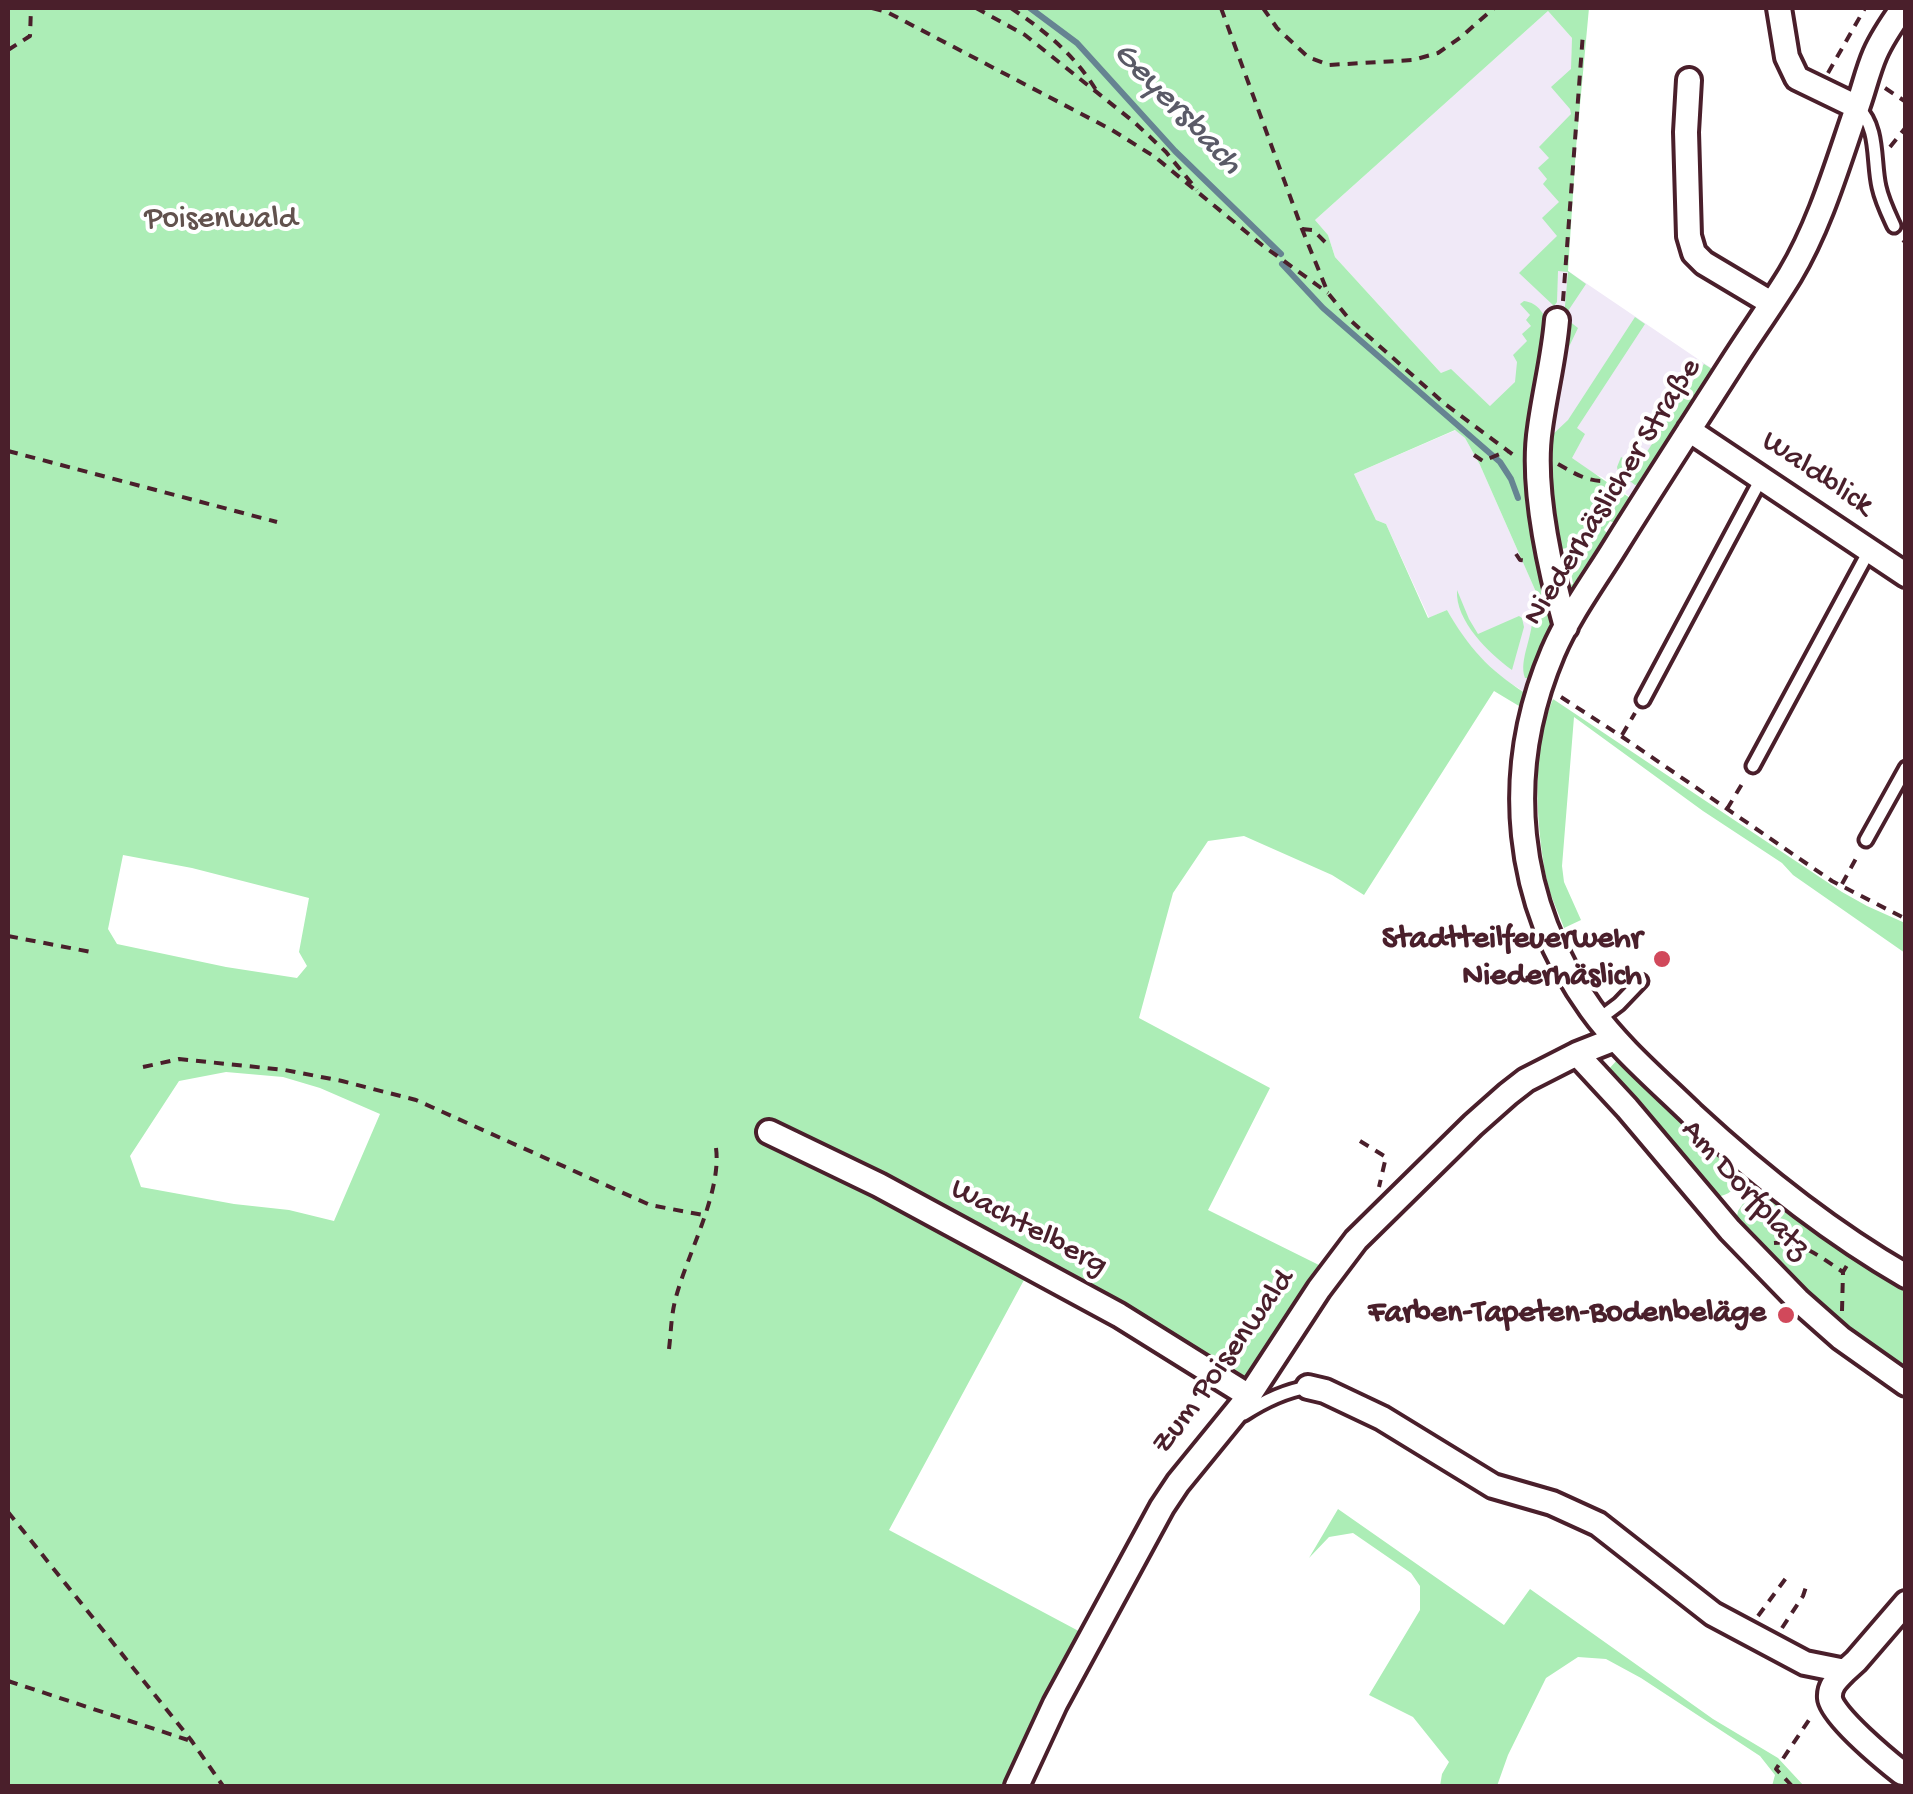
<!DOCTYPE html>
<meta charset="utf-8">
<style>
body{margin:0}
#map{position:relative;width:1913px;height:1794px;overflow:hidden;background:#fff;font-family:"Gochi Hand",sans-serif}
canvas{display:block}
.frame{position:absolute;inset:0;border:10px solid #4a1f2b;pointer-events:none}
</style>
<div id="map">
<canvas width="1913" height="1794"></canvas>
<div class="frame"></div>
</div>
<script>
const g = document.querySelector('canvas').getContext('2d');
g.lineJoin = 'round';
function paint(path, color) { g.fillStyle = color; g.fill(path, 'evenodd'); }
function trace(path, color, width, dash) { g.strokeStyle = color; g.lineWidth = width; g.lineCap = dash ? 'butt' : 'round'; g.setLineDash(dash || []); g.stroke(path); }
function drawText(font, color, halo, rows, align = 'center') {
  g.font = font + ' "Gochi Hand",sans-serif'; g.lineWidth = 8; g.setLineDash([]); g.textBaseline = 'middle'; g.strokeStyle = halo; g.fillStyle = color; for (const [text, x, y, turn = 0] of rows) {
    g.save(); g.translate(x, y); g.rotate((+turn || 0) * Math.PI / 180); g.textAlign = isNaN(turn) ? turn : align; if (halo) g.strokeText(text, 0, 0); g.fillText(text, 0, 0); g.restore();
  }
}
const built = new Path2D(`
 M1548,11L1572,38L1571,114L1549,159L1548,179L1560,202L1557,302L1558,271H1568L1717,372L1629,496L1602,477L1546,453L1524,409L1490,406L1476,393L1442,374L1335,257L1328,235L1315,220Z
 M1456,430L1465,438L1480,465L1536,592V608L1532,612L1533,629L1524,660L1533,679L1528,696L1523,691L1502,678L1477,654L1463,638L1447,610L1429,618L1386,524L1376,520L1354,474Z`);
const green = new Path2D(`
 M8,8H1589L1576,148L1568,271L1586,284L1564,317L1578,328L1566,353L1564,354V317L1568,272L1558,271L1557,302L1554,306L1519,273L1557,236L1542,218L1559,202L1543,184L1547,179L1538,168L1549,158L1539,147L1571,114L1570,109L1551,87L1571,69L1572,38L1548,11L1315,220L1328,235L1335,257L1441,373L1451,369L1490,406L1515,382L1517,362L1513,355L1527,341L1522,334L1531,326L1526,320L1530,315L1520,304L1524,301C1539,303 1545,315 1549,328L1533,446L1555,624L1533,679L1525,678C1518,659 1535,635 1532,611L1536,608V592L1480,465L1465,438L1455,430L1354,474L1376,520L1386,524L1428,618L1447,610C1468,647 1489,670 1525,693L1528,696L1524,709L1494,691L1364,895L1332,875L1244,836L1208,841L1173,893L1139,1018L1270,1088L1208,1210L1325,1268L1295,1314L1246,1377L1152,1325L1031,1267L889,1530L1088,1636L1010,1786H8ZM123,855L192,868L309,898L299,952L307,966L297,978L226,967L117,944L108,929ZM226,1072L283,1077L320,1088L380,1114L334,1221L289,1210L234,1204L141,1187L130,1156L179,1081Z
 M1635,317L1645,324L1577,428L1585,434L1572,458L1630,498L1614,523L1610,521L1604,530L1607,533L1578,577L1583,581L1571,597L1565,596L1561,588L1573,584L1567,548L1556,550L1544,471L1550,437L1568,420Z
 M1704,364L1717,372L1645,483L1635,485L1618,472L1617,467L1621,457L1637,467Z
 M1457,590L1469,619L1478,634L1519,616L1522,618L1524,627L1512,670C1489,653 1455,621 1457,590Z
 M1553,699L1842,892L1867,906L1905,923V953L1793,875L1782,863L1703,811L1574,717L1562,866L1564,882L1581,920L1564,928C1558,911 1549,894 1546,877C1536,823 1531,750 1553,699Z
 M1619,1058L1629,1064L1725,1160L1738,1181C1734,1192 1724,1197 1713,1197L1607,1071Z
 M1753,1189H1759L1905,1285V1377L1795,1283L1736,1222L1738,1211Z
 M1338,1509L1504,1625L1530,1589L1713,1719L1778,1758L1804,1786H1772L1775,1775L1760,1756L1641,1678L1606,1659L1578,1657L1546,1678L1508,1755L1497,1786H1440L1442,1774L1449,1762L1413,1717L1369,1695L1420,1610V1586L1411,1573L1353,1533L1329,1537L1309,1558Z`);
const stream = new Path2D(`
 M1030,8L1077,43L1175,151L1281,254
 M1282,264L1323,308L1500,462L1511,479L1518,498`);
const path = new Path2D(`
 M872,8L887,12L1112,130L1155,157L1262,245L1328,293
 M976,8L1025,35L1134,122L1166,152L1197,190
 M1011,8C1045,31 1074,54 1096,90
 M1221,8L1302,229L1328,293L1350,320L1445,404L1516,457
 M1263,8L1277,28L1308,57L1329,65L1413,60L1438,53L1461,37L1494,8
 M8,50L30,36L31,8
 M1828,73L1865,8
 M1885,88L1906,102
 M1890,147L1906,127
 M1302,229L1313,230L1330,247
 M1903,240L1906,243
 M1563,301L1583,33
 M8,451L277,522
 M1474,455L1483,461L1507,451
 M1558,464C1577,475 1591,484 1614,480
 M1516,554L1520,560L1530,561
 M1561,697L1621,736L1832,881L1906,919
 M1622,735L1635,713
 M1727,809L1745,779
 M1842,884L1859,853
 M8,936L96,953
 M143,1067L179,1059L285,1070L342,1081L416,1100L650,1205L703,1215
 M1360,1141L1386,1157L1379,1187
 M1774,1243C1802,1241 1820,1257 1843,1272
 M1842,1311L1843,1272L1849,1262
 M669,1349C671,1333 671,1317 675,1301C686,1256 722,1193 716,1148
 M8,1512L191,1740L223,1786
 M1758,1616L1789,1574
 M1782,1628L1803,1596L1807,1584
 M8,1681L188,1740
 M1792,1786L1776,1769L1813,1714`);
const service = new Path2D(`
 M1858,108C1879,128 1873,161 1879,187C1882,201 1888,213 1894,226
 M1643,700L1762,477
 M1753,766L1869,551
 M1866,840L1906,768
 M1599,1019L1619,1004L1641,981
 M1244,1414C1264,1401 1285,1391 1308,1387`);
const minor = new Path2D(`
 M1779,8L1787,57L1797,78L1857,107
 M1903,8C1893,22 1882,38 1875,54C1868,70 1864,88 1858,105C1838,162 1821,223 1790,275C1771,306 1750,335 1731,365C1692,426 1653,486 1615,547C1594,581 1569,615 1553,652C1502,772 1514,902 1591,1009C1619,1048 1657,1080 1692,1114C1758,1175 1828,1231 1906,1276
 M1689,80L1686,132L1689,236L1694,253L1704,263L1771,303
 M1557,320C1554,357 1545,391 1540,428C1531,487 1550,569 1566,627
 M1689,430L1906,575
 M1577,1054L1627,1108L1730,1230L1798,1300L1841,1338L1906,1384
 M769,1132L879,1185L1119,1315L1249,1396
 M1308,1387L1325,1391L1382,1418L1493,1486L1552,1503L1598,1524L1713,1614L1805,1663L1845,1671L1856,1661L1906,1603
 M1845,1671C1837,1679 1829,1686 1830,1698C1831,1715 1887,1761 1902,1773
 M1017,1786L1055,1704L1162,1507L1178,1483L1249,1396L1319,1289L1356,1240L1473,1125L1508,1094L1526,1080L1577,1054L1615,1039`);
const markers = [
 [1662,959,10,"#d1495b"],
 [1786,1315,10,"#d1495b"]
];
const parkNames = [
 ["Poisenwald",221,221]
];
const streetNames = [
 ["Waldblick",1816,475,34],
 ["Niederhäslicher Straße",1614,493,-58],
 ["Am Dorfplatz",1744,1191,48],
 ["Wachtelberg",1028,1229,28],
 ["Zum Poisenwald",1225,1363,-54]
];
const poiNames = [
 ["Stadtteilfeuerwehr",1642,941],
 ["Niederhäslich",1642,978],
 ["Farben-Tapeten-Bodenbeläge",1766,1315]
];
const waterNames = [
 ["Geyersbach",1176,110,46]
];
paint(built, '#f0e9f7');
paint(green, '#acedb6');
trace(stream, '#668492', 6);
trace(service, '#4a1f2b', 19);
trace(minor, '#4a1f2b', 30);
trace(path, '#4a1f2b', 4, [10, 8]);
trace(service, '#fff', 11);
trace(minor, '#fff', 22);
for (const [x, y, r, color] of markers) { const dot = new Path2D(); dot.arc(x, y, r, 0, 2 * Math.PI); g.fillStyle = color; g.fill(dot); trace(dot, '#fff', 4); }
drawText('32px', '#62524e', '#fff', parkNames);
drawText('32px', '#4a1f2b', '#fff', streetNames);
drawText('bold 32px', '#4a1f2b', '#fff', poiNames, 'right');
drawText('italic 35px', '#5a5a67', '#fff', waterNames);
</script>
